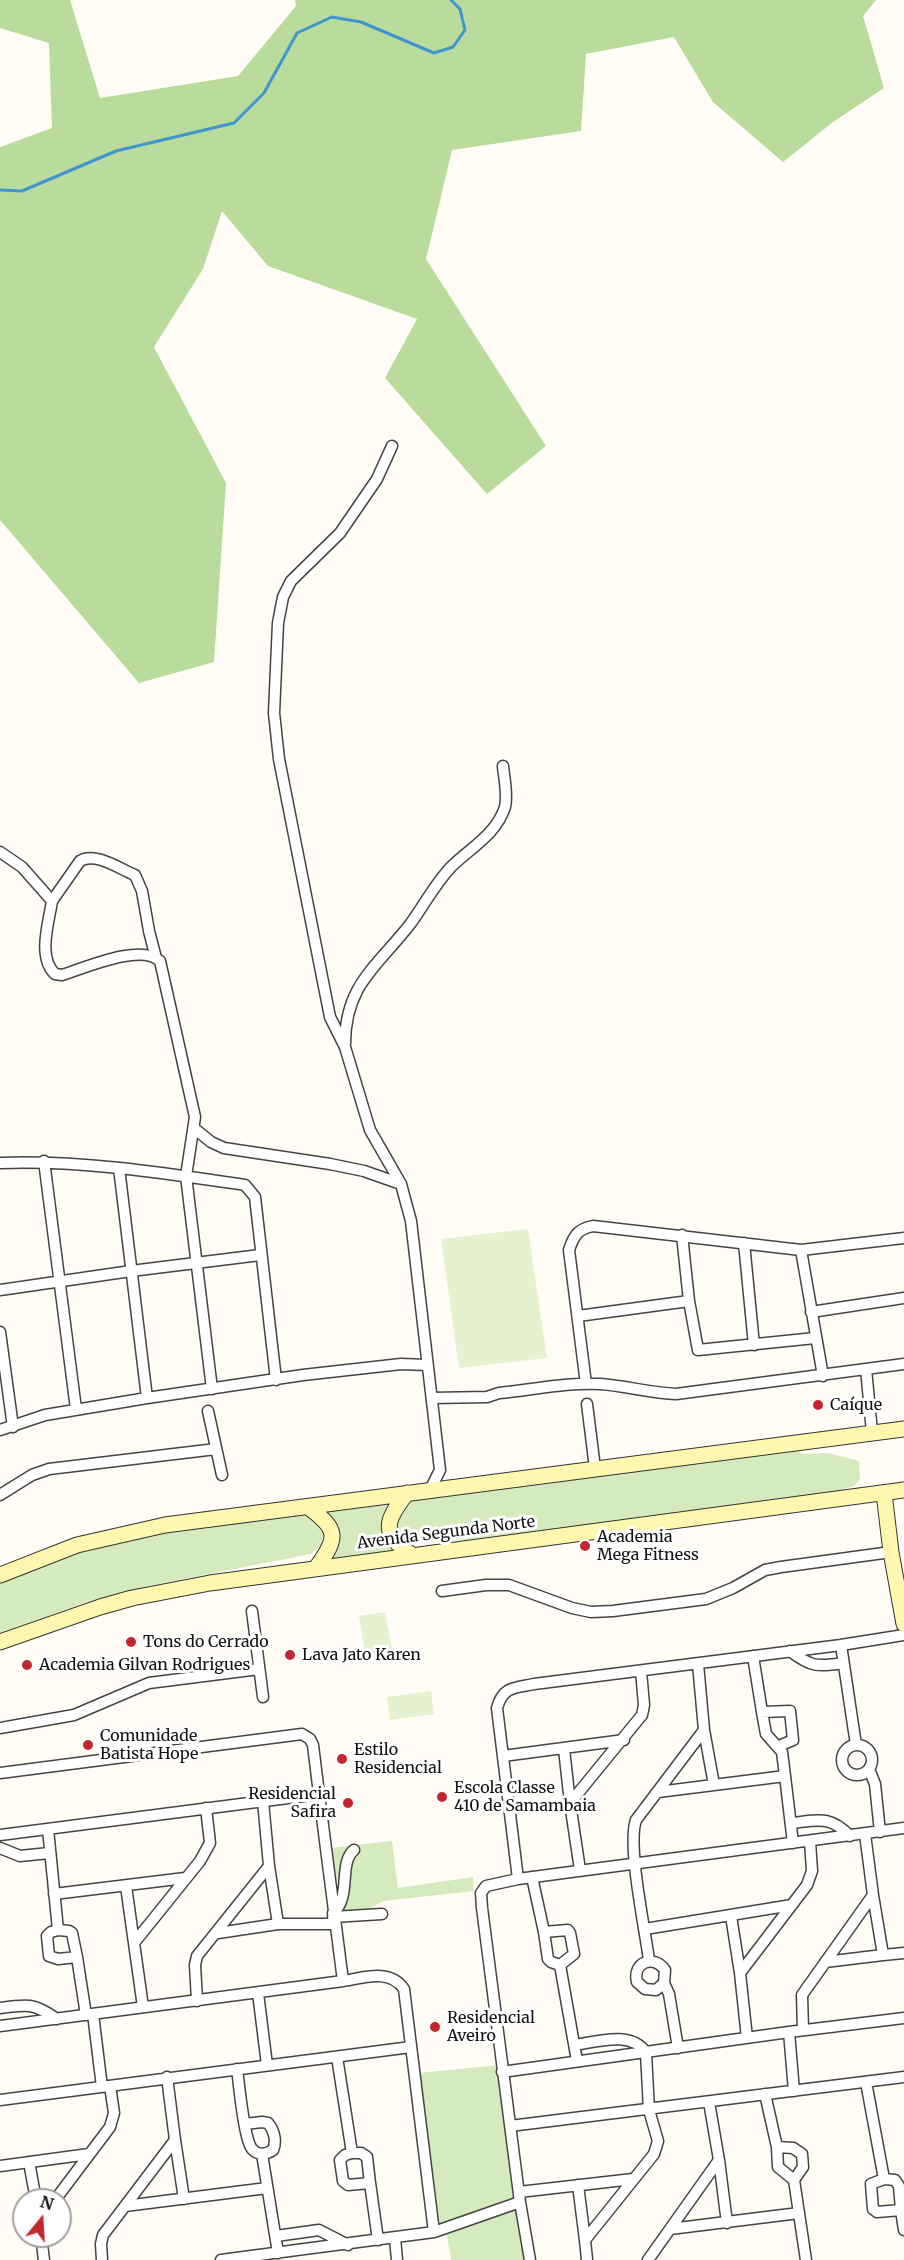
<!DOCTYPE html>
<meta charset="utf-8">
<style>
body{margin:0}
#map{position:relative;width:904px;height:2260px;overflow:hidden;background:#fffdf5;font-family:Merriweather,serif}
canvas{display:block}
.north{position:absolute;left:12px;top:2188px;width:60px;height:60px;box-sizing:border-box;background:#fff;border:2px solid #a0a0a0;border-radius:50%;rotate:18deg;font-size:16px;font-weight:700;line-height:24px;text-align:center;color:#111}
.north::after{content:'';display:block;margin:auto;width:21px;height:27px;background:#c4262e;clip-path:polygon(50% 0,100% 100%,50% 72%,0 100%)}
</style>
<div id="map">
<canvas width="904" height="2260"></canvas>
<div class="north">N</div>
</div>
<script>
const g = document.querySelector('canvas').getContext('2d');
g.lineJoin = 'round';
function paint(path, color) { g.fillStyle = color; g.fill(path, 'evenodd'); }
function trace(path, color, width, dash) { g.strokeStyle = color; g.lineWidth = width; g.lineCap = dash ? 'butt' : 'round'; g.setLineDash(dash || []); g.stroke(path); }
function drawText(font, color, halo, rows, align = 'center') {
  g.font = font + ' Merriweather,serif'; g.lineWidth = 6; g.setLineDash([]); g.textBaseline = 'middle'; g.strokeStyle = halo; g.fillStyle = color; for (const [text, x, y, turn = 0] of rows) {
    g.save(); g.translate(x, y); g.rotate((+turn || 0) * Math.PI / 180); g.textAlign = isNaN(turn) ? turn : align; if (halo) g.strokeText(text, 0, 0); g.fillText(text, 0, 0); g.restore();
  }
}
const green = new Path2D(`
 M790,1446L803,1454L828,1453L859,1461L860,1479L854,1486L817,1497L463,1540C434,1541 408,1552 394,1522L409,1496Z
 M392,1500C376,1519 380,1532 395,1550L331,1560C341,1538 342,1526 323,1510Z
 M305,1515L316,1519L324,1530L321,1545L311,1554L153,1585L83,1603L0,1634V1579L79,1548L167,1528Z
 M392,1841L398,1888L473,1877L474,1891L383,1901L364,1912H343L331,1848Z
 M500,2065L519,2200L440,2225L419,2073Z
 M520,2205L528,2260H451L446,2230Z`);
const forest = new Path2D(`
 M0,0H70L100,98L238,76L296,6L295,0H876L863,16L884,88L833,122L783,162L713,102L674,37L586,54L581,131L452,150L426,259L546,446L487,494L385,378L417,319L268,266L222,211L203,269L154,347L226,483L214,662L139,683L0,520V147L52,128L49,43L0,28Z`);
const pitch = new Path2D(`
 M528,1229L547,1358L459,1368L441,1239Z
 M385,1612L393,1655L366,1660L359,1616Z
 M431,1691L434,1714L390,1720L387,1697Z`);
const stream = new Path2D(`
 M0,190L22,191L116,151L234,123L264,93L297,33L332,17L361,22L434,53L453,47L465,30L460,9L451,0`);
const street = new Path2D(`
 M392,446L377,479L340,533L291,581L283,597L278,623L274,713L279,759L330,1017L345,1047L370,1130L401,1184L411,1221L440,1470L430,1490
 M0,852L22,867L52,901C49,922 37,957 55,974L62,975C85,968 140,943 160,961L195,1117L186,1176L212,1389
 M52,901L80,861C96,852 118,868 135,875L142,891L149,931L156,958
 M345,1044C345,984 378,966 411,923C424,905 435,884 451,867C470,848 496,835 505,807C508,794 504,778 503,766
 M195,1129L211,1142L224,1148L330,1164L364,1171L401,1184
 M44,1161L76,1409
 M0,1163C82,1160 164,1173 245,1185L255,1197L276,1380
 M119,1168L147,1398
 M682,1235L689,1301L698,1350L815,1338
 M744,1243L754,1345
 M801,1250L823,1376
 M0,1290L131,1271L260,1255
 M811,1312L904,1298
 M578,1316L689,1301
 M0,1332L13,1427
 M866,1369L872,1432
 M586,1384L569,1250C574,1235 578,1229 593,1226L801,1250L904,1238
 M432,1398L487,1397L499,1393C532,1390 568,1382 601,1384C626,1386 651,1393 676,1394L904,1364
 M587,1404L595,1468
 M208,1411L222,1475
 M0,1430L45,1415L147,1398L303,1375L401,1364L427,1365
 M0,1495L32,1475L49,1469L216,1449
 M442,1591L486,1585H509L572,1608L591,1612L613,1611L706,1599L733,1588L765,1570L781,1567L891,1552
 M252,1611L263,1697
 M841,1645L856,1745
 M790,1651C811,1667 818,1667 843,1663
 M753,1656L762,1712
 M0,1728L74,1715L149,1683L259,1669
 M704,1730L714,1785
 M842 1760a15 15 0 1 1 30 0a15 15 0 1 1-30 0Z
 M779,1746L793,1740L790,1711L762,1712L766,1734L782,1752L785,1776
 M564,1749L570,1803
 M503,1756L624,1740
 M869,1769L875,1784L880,1832
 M0,1773L302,1734L310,1739L313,1745L319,1794
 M658,1792L785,1776L793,1843
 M792,1823C818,1820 830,1815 850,1836
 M48,1829L58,1930
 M0,1835L319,1794L343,1981C363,1978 390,1968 404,1989L434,2232L221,2260
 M0,1848L20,1856L49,1853
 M269,1866L278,1924
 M580,1870L570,1803L642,1715L644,1705L641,1671
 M532,1877L544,1932
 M518,1879L904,1828
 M126,1886L134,1943
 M54,1894L185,1878
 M873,1895L883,1955L904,1953
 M333,1913C352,1897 338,1863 354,1850
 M731,1916L740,1973
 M333,1917L382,1914
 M645,1929L792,1905
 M58,1930L69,1931L72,1933L77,1957L58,1959L49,1956L47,1936L51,1932Z
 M568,1930L570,1933L574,1954L560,1965L551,1962L548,1959L544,1932Z
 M218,1933L278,1924H334
 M77,1957L86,2015
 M649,1960C645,1929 627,1845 636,1820L704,1730L698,1664
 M825,1962L883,1955
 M560,1965L577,2061
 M664,1983L656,1990L645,1989L637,1982C632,1962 654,1954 665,1970L664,1983L669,1994L678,2048
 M258,1993L267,2065
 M197,2001L195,1965L197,1956L269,1866L263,1801
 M143,2007L134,1943L200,1861L210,1843L206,1808
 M0,2008C27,2004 34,2003 57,2019
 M93,2014L102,2087
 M0,2026L343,1981
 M803,2030L802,1995L873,1895L865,1834
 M789,2032L794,2091
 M747,2038L740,1973L807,1885L812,1871L810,1841
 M575,2045C596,2042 632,2030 646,2053L649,2110L658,2141L654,2154L585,2240L587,2260
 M337,2057L352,2153
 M237,2069C239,2084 244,2139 252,2149C258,2156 267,2154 273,2150C277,2141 274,2130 268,2123L262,2122L245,2124
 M502,2072L789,2032L904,2018
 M866,2082L884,2179
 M765,2094L777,2147
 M0,2100L411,2047
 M510,2126L904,2077
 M175,2140L184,2199
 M777,2147L793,2148L802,2154L803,2167L794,2180L778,2167Z
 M352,2153H361L367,2157L370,2183L348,2185L343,2181L340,2160L345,2155Z
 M262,2154L278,2253
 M719,2160L727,2223
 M29,2162L36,2200
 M0,2166L89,2154
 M884,2179L895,2180L899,2186L901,2210L877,2212L873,2209L871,2184Z
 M794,2180L806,2260
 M370,2183L378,2240
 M578,2185L585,2240
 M519,2192L633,2179
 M55,2200L110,2127L114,2113L110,2086
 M125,2206L267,2188
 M901,2210L904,2230
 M670,2229L799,2213
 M434,2232L520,2202
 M41,2236L44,2260
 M276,2236L319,2230L348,2245
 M395,2238L397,2260
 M102,2260L101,2244L103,2235L175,2140L167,2077
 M530,2260L520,2202L482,1908L481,1893L486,1886L518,1879L497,1708C503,1686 515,1688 534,1684L841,1645L904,1635
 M648,2260L719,2160L709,2102`);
const secondary = new Path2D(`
 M407,1493C385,1521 380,1533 412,1555
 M884,1493L891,1552L904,1624
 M308,1507C338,1529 339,1537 316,1568
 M0,1575L77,1545L165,1525L904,1429
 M0,1642L100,1607L132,1598L210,1583L904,1490`);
const markers = [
 [818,1405,6,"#c4262e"],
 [585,1546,6,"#c4262e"],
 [131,1642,6,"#c4262e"],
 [290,1655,6,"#c4262e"],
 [27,1665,6,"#c4262e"],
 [88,1745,6,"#c4262e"],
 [342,1759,6,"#c4262e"],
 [442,1797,6,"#c4262e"],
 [348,1803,6,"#c4262e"],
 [435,2027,6,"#c4262e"]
];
const poiNames = [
 ["Caíque",830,1405],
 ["Academia",597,1537],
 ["Mega Fitness",597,1555],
 ["Tons do Cerrado",143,1642],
 ["Lava Jato Karen",302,1655],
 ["Academia Gilvan Rodrigues",39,1665],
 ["Comunidade",100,1736],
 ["Batista Hope",100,1754],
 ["Estilo",354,1750],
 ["Residencial",354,1768],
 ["Escola Classe",454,1788],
 ["410 de Samambaia",454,1806],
 ["Residencial",336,1794,"right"],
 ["Safira",336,1812,"right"],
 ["Residencial",447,2018],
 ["Aveiro",447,2036]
];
const streetNames = [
 ["Avenida Segunda Norte",446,1533,-7]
];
paint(green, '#d5ebbd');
paint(forest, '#b9dc9c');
paint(pitch, '#e6f2cf');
trace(stream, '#3f96cf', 3);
trace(street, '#444', 13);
trace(secondary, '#333', 17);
trace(street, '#fff', 10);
trace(secondary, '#fff6b0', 15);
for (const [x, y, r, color] of markers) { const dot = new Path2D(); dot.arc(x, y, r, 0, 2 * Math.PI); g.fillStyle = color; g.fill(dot); trace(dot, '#fff', 2); }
drawText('16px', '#111', '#fff', poiNames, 'left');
drawText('16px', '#111', '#fff', streetNames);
</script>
